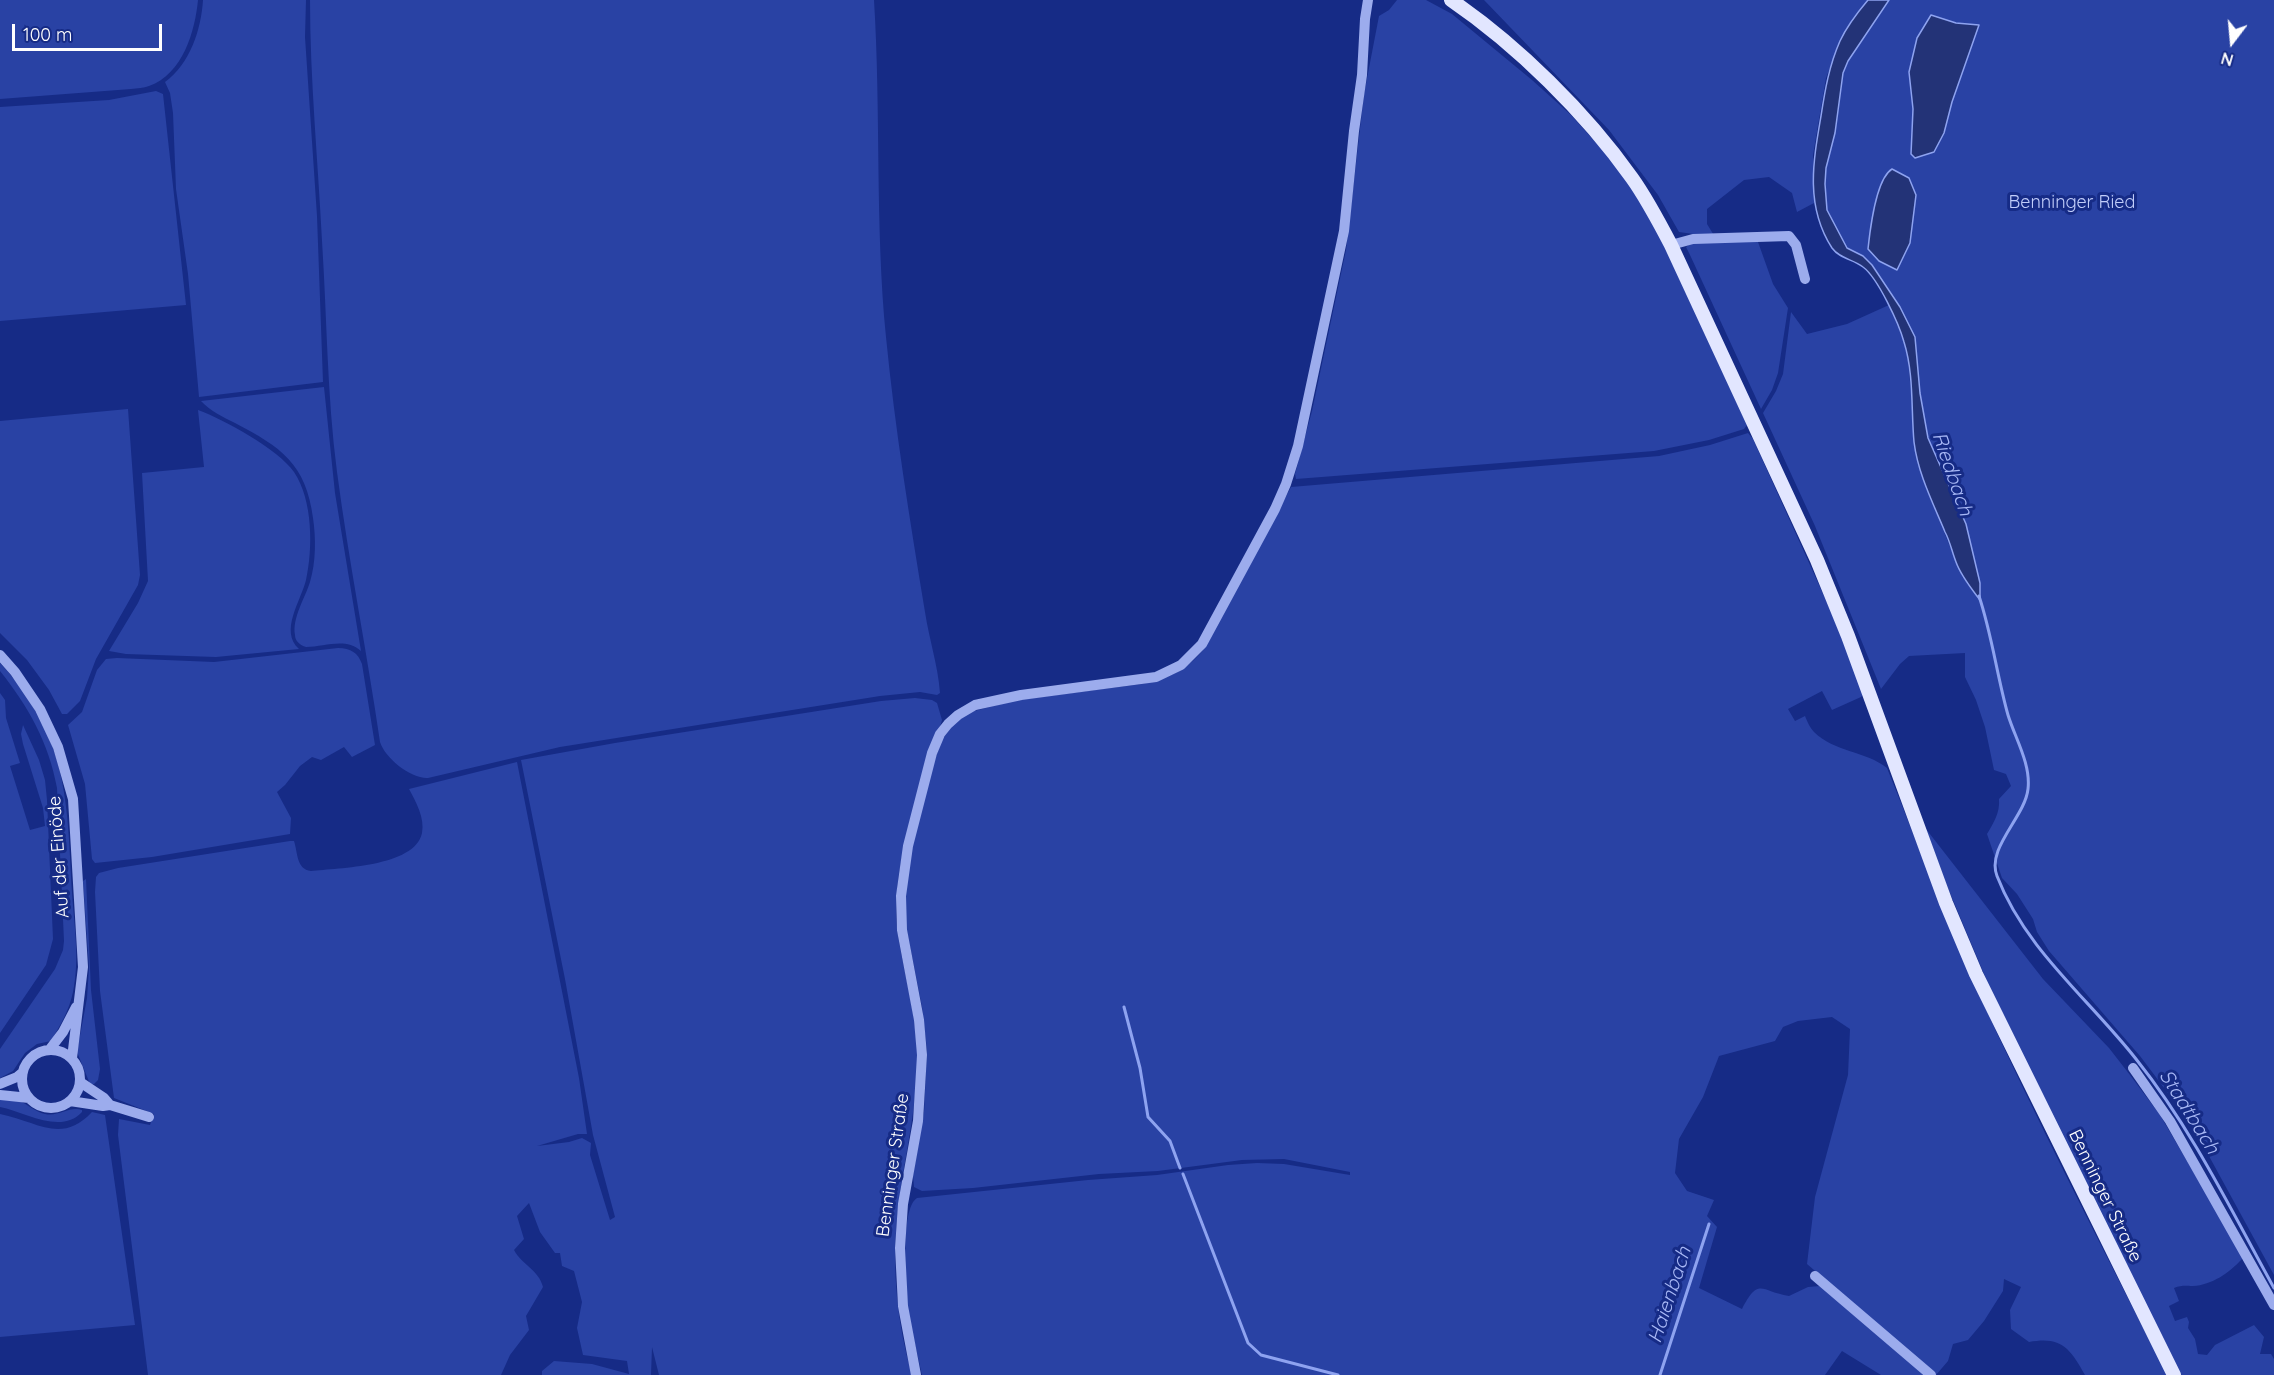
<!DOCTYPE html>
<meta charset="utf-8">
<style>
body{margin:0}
#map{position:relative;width:2274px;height:1375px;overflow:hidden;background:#162b86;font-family:Quicksand,sans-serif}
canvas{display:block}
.north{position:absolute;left:2202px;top:12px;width:60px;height:60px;-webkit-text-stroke:4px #162b86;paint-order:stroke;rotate:196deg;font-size:16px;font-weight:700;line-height:24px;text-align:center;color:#fff}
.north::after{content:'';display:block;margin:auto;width:21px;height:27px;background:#fff;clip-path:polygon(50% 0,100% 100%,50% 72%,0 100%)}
.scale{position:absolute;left:12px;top:24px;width:150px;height:27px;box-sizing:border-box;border:3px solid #fff;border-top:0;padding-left:8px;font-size:18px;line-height:21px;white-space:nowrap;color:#fff;-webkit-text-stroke:4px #162b86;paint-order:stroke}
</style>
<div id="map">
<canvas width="2274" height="1375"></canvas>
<div class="north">N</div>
<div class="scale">100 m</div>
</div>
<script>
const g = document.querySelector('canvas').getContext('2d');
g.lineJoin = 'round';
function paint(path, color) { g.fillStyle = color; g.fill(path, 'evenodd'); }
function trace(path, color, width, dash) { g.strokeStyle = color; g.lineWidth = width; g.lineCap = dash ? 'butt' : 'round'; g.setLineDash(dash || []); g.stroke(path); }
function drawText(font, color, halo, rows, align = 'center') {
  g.font = font + ' Quicksand,sans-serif'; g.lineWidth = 6; g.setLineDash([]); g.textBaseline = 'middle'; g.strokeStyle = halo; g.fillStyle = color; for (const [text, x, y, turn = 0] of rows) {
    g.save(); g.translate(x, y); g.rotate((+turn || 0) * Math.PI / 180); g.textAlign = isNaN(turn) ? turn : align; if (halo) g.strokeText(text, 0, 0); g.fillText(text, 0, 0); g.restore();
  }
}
const green = new Path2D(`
 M0,0H198C195,31 183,74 149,86C144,88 137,88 131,89L0,99Z
 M203,0H306L305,37L317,216L323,382L199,397L188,274L176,189L173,113L170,93L165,82C190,64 201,30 203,0Z
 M310,0H874C881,112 875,225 886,337C895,429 910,521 925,612C929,639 938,665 940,693L937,695L920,692L880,696L560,747L428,778C411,779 385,758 380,742C367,652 349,563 337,472C327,395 327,318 322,241C318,161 310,80 310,0Z
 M1397,0H1426L1452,14L1532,80L1571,115L1617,166L1654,224L1747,425L1744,429L1709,440L1654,451L1296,479L1295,474L1312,411L1346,250L1364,94L1379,16L1389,10Z
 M1484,0H1868L1853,19L1840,42L1826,78L1813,155L1814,203L1797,212L1792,193L1769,177L1744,180L1707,209V224L1715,237L1679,232L1658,195L1609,130Z
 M1883,0H2274V1275L2192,1125L2140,1056L2049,951L2037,932L2033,919L2017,894L2002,878L1987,834C1994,822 2000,813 1999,799L2011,786L2006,774L1994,770L1985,727L1976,700L1965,677V653L1909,656L1900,664L1881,689L1815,526L1763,413L1776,391L1783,374L1791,312L1807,334L1847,324L1889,305L1904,342L1908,360L1917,457L1925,486L1963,578L1958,506L1928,438L1908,323L1886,287L1847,250L1822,212L1824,151L1843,73L1848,61Z
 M156,91L163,94L186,305L0,321V107L109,100Z
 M1693,242H1758L1773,284L1788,308L1778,373L1772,390L1761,409L1690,255L1686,247Z
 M324,387L335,493L361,651C345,637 325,647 306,647C300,645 295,641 295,635C292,618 305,598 310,582C316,562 316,538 313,518C306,464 281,447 235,423C223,417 210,411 201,401Z
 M128,409L140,575L138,585L96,659L80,701L67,714H62L49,690L27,660L0,633V421Z
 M198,410C225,420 278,449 294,472C313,500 313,549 306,580C301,601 279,631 299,649L216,657L126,654L109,651L138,603L148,581L142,473L204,467Z
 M1748,433L1753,439L1829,607L1864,693L1861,697L1832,710L1822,691L1788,709L1795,721L1805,716C1807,721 1810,728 1814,732C1834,752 1866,751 1887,768C1916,839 1942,912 1974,983C2034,1116 2101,1245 2167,1375H2085C2070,1348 2061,1336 2029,1342L2011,1329L2010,1310L2021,1287L2004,1279L2003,1291L1984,1321L1968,1340L1953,1344L1948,1361L1936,1375L1807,1264L1815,1197L1848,1075L1850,1029L1832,1017L1798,1021L1783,1027L1775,1041L1719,1056L1703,1097L1679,1139L1675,1173L1687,1191L1714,1200L1707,1216L1717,1227L1699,1288L1742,1309C1759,1276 1761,1292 1789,1296L1808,1287L1820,1286L1925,1375H1881L1842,1351L1825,1375H922C917,1352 911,1330 908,1306C906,1286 900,1208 917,1198L1088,1180L1157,1175L1228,1165L1257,1163L1284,1164L1350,1175V1172L1284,1159L1242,1160L1158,1171L1099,1174L973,1188L922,1191L914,1187L913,1175L924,1112L927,1050L922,1007L906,926L905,905L908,865L930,773L942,740L951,727L962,717L974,711L1017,700L1142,684C1167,678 1186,671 1203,650L1291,487L1659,456L1710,445Z
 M338,648C351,648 358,653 362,664L375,745L352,757L344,747L321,760L312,757L300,766L285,785L277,792L291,818L290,834L152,857L95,863L92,859L85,784L68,725L82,712L97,670L106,659L117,658L214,662Z
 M0,663C23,687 41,717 53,748C69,793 69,844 72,892C74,924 80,959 73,992C69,1011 61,1024 51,1041L37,1044L25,1053L13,1071L0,1078V1049L55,969L63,950L64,941L57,788C49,743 28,706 0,671Z
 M0,693L5,700L6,718L20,763L10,766L30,830L45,826L43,808L23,744L21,734L23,725L39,760L45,780L47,800L53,939L46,965L0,1033Z
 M915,698L932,700L937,703L942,720C925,784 896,845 896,913C896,929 900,946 903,962C910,997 919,1034 917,1070C915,1120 902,1168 897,1218C892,1271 897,1324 912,1375H659L652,1347L651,1375H542V1371L554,1361L592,1364L629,1374L627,1361L583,1355L577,1328L582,1302L574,1271L562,1266L560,1253H555L540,1232L529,1203L517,1216L524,1239L514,1250C522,1265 539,1270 543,1287L526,1316L529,1330L510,1355L501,1375H148L118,1135L119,1119L150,1125L154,1114L114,1098L100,991L95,892L96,877L99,873L118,868L290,841H294C298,853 296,869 311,871C338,868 415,867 422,833C425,818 416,802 409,789L517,762L579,1078L587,1134H578L537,1146L569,1142L582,1138L591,1143L590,1155L610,1220L615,1217L593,1135L565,979L521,760L615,743L881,701Z
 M1926,829L2043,979L2109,1048L2130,1075L2160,1115L2242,1255V1259C2229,1273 2212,1285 2193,1286C2185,1286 2182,1285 2174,1288L2179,1301L2169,1306L2175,1321L2187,1317L2189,1322L2188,1328L2195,1339L2198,1354L2207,1355L2215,1345L2254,1325L2264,1337L2260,1354H2271L2274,1359V1375H2180L1987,981L1947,886Z
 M86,879L91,990L100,1069L98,1080L94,1084H90L77,1052L87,998L89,967L83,881Z
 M0,1098C6,1099 13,1099 19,1101C28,1104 35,1112 45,1114C59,1117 69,1106 82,1110V1112C61,1135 25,1112 0,1107Z
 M92,1112L105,1115L135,1325L0,1337V1114C37,1121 61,1145 92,1112Z`);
const water = new Path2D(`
 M1868,0H1889L1848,61L1843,73L1835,133L1826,168L1825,184L1827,210L1847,248L1863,256L1872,265L1900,307L1915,337L1920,393L1928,438L1966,524L1980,583V600C1971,588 1961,576 1956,562C1952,552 1950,541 1945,532C1933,503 1918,474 1914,442C1911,409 1914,374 1904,342C1899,324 1878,278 1863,267C1853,259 1840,259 1832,248C1805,206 1813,162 1821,116C1825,90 1829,66 1840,41C1847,26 1857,13 1868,0Z
 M1931,15L1956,23L1979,25L1952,102L1944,133L1934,152L1915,158L1911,154L1913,109L1909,72L1917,38Z
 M1892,169L1909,178L1916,195L1910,243L1897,270L1879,261L1868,249C1870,230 1876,179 1892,169Z`);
const stream = new Path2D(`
 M1979,596C1992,635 1997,676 2008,715C2015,738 2031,764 2028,789C2025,817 1986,848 1997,876C2025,949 2089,999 2136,1059C2192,1129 2231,1210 2274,1288
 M1124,1007L1140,1068L1148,1117L1170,1141L1180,1168
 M1183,1174L1248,1343L1261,1355L1338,1375
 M1660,1375L1709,1224`);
const minor = new Path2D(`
 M1671,245L1693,239L1789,236L1796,245L1805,279
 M0,655L15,672L40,709L58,747L73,799L83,967L72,1058
 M50,1049L63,1032L76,1007
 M22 1079a29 29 0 1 1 58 0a29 29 0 1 1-58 0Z
 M2133,1068L2170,1121L2274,1305
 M80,1082L104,1098L110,1105
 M0,1084L17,1077L23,1072
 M0,1095L29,1098
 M70,1101L103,1106L110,1105L149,1117
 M1815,1276L1931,1375
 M916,1375L903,1306L900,1248L903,1204L918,1121L922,1055L919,1020L902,930L901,896L908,846L932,753L940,734L948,724L958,715L975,705L1021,695L1156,677L1181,665L1202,644L1275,509L1286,484L1298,446L1344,231L1354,131L1362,75L1365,19L1368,0`);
const major = new Path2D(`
 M1451,0C1517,45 1586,113 1632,178C1647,199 1659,222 1671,245L1817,560L1848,636L1946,903L1976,974L2174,1375`);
const parkNames = [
 ["Benninger Ried",2072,203]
];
const streetNames = [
 ["Auf der Einöde",59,857,-94],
 ["Benninger Straße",893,1165,-82],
 ["Benninger Straße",2105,1196,64]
];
const waterNames = [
 ["Riedbach",1952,474,71],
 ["Stadtbach",2189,1112,58],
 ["Haienbach",1670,1295,-72]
];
paint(green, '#2942a4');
paint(water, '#233377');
trace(water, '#8ea3f0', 1.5);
trace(stream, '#8ea3f0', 3);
trace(minor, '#9caced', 10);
trace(major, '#e2e6ff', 14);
drawText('18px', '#c1cdfa', '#162b86', parkNames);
drawText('18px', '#fff', '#162b86', streetNames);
drawText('italic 20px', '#a7b7f5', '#162b86', waterNames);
</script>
